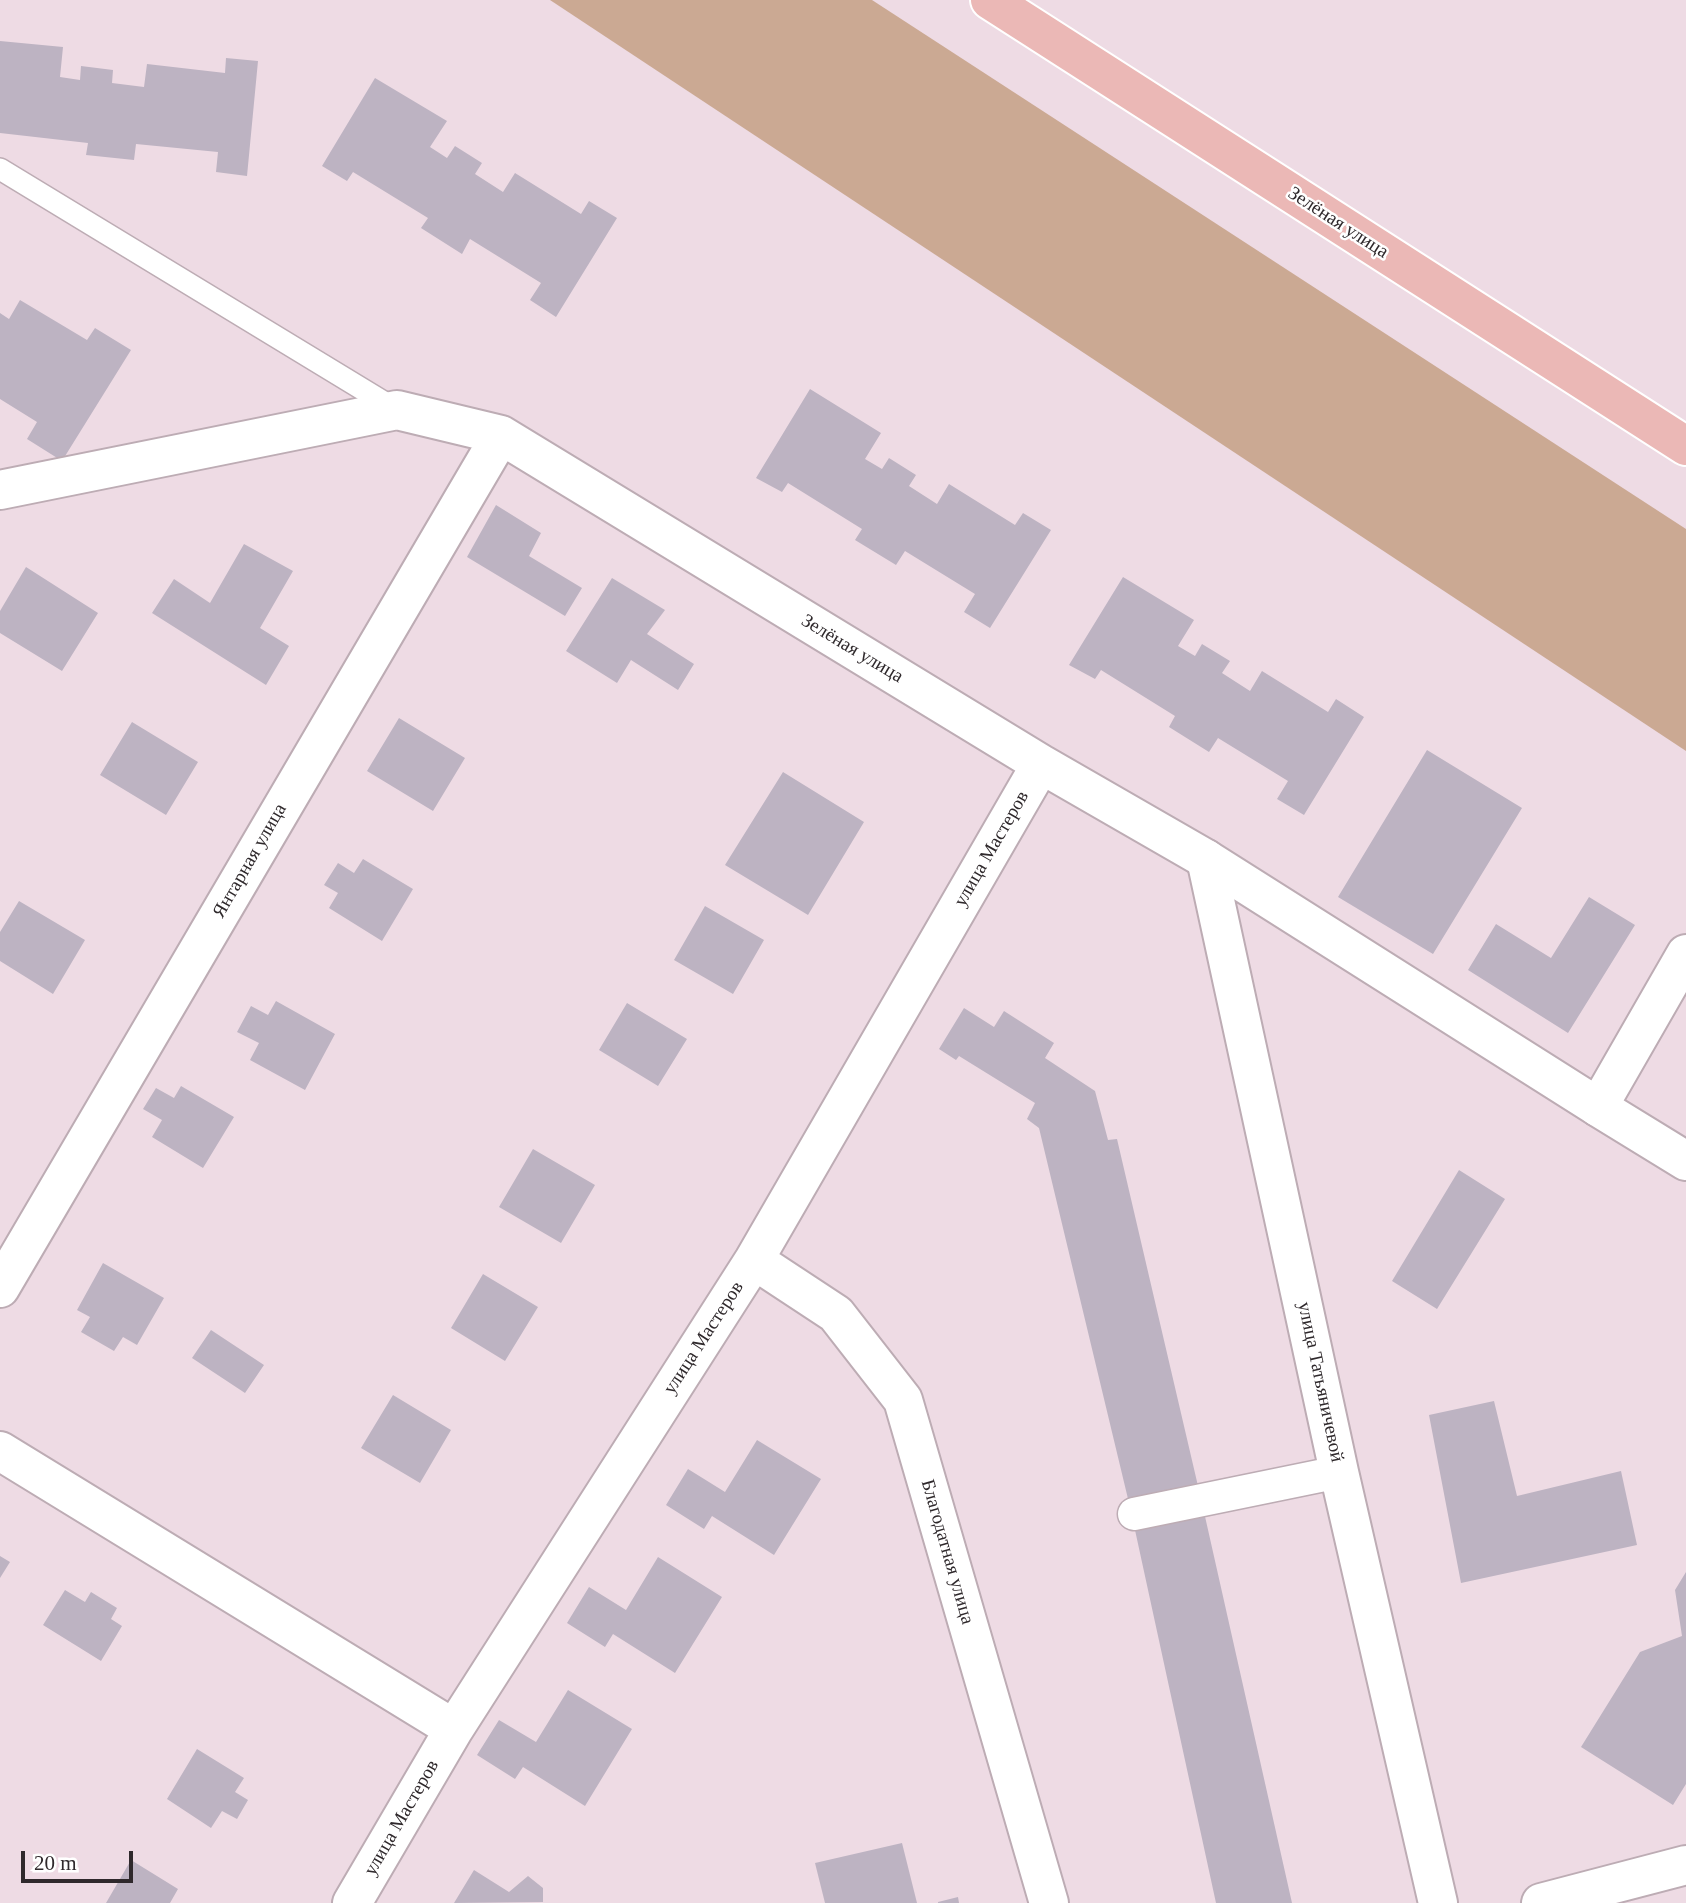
<!DOCTYPE html>
<meta charset="utf-8">
<style>
body{margin:0}
#map{position:relative;width:1686px;height:1903px;overflow:hidden;background:#eedbe4;font-family:Georgia,serif}
canvas{display:block}
.scale{position:absolute;left:21px;top:1851px;width:112px;height:32px;box-sizing:border-box;border:4px solid #2f292c;border-top:0;padding-left:9px;font-size:21px;line-height:24px;white-space:nowrap;color:#2f292c;-webkit-text-stroke:5px #fff;paint-order:stroke}
</style>
<div id="map">
<canvas width="1686" height="1903"></canvas>
<div class="scale">20 m</div>
</div>
<script>
const g = document.querySelector('canvas').getContext('2d');
g.lineJoin = 'round';
function paint(path, color) { g.fillStyle = color; g.fill(path, 'evenodd'); }
function trace(path, color, width, dash) { g.strokeStyle = color; g.lineWidth = width; g.lineCap = dash ? 'butt' : 'round'; g.setLineDash(dash || []); g.stroke(path); }
function drawText(font, color, halo, rows, align = 'center') {
  g.font = font + ' Georgia,serif'; g.lineWidth = 5; g.setLineDash([]); g.textBaseline = 'middle'; g.strokeStyle = halo; g.fillStyle = color; for (const [text, x, y, turn = 0] of rows) {
    g.save(); g.translate(x, y); g.rotate((+turn || 0) * Math.PI / 180); g.textAlign = isNaN(turn) ? turn : align; if (halo) g.strokeText(text, 0, 0); g.fillText(text, 0, 0); g.restore();
  }
}
const forest = new Path2D(`
 M550,0H872L1686,529V751Z`);
const building = new Path2D(`
 M0,41L63,47L60,77L80,80L81,66L113,70L112,83L144,87L147,64L225,73L226,58L258,61L247,176L216,172L218,152L136,144L134,160L86,155L88,143L0,133Z
 M375,78L447,121L430,147L447,158L455,146L482,163L475,174L503,192L515,173L581,214L589,201L617,218L556,317L530,300L541,283L470,239L462,254L421,228L428,218L353,172L347,181L322,166Z
 M20,300L87,340L95,328L131,350L62,461L27,439L37,422L0,399V313L9,319Z
 M810,389L881,433L865,459L882,469L889,458L916,475L909,486L937,504L949,484L1015,525L1023,513L1051,530L990,628L964,612L975,594L905,551L896,565L855,540L862,529L788,483L782,492L756,478Z
 M496,505L541,533L529,556L582,588L565,616L467,557Z
 M244,544L293,571L260,628L289,646L266,685L152,613L174,579L210,603Z
 M26,567L98,613L62,671L0,633V611Z
 M1123,577L1194,620L1178,646L1195,656L1202,644L1230,661L1222,673L1250,691L1262,671L1328,712L1336,699L1364,717L1304,815L1277,799L1288,781L1218,738L1209,752L1169,727L1175,716L1101,670L1095,679L1069,665Z
 M612,578L665,610L647,634L694,664L678,690L631,660L617,683L566,651Z
 M399,718L465,758L433,811L367,771Z
 M132,722L198,762L166,815L100,775Z
 M1427,750L1522,808L1433,954L1338,897Z
 M783,772L864,822L808,915L725,865Z
 M363,859L413,889L382,941L329,908L338,893L324,885L338,863L354,873Z
 M1589,897L1635,925L1568,1033L1468,970L1496,924L1551,958Z
 M19,901L85,940L53,994L0,961V932Z
 M705,906L764,940L733,994L674,960Z
 M276,1001L335,1034L305,1090L250,1060L259,1043L237,1032L251,1006L268,1015Z
 M627,1003L687,1039L658,1086L599,1050Z
 M964,1008L994,1027L1004,1011L1054,1043L1045,1058L1095,1091L1108,1140L1117,1139L1198,1486L1129,1503L1039,1128L1027,1119L1035,1103L959,1056L956,1060L939,1049Z
 M181,1086L234,1117L203,1168L152,1137L162,1120L143,1109L156,1088L174,1098Z
 M533,1149L595,1185L561,1243L499,1207Z
 M1459,1170L1505,1199L1437,1309L1392,1281Z
 M103,1263L164,1298L137,1345L123,1337L114,1351L81,1332L90,1317L77,1310Z
 M483,1274L538,1307L505,1361L451,1328Z
 M211,1330L264,1365L245,1393L192,1358Z
 M393,1395L451,1430L420,1483L361,1448Z
 M1494,1401L1517,1496L1621,1471L1637,1545L1461,1583L1429,1415Z
 M757,1440L821,1479L774,1555L712,1516L704,1529L666,1505L688,1469L725,1492Z
 M1204,1512L1292,1903H1216L1135,1530Z
 M0,1556L10,1562L0,1578Z
 M658,1557L722,1597L675,1673L613,1634L605,1647L567,1623L589,1587L626,1610Z
 M1686,1572V1784L1673,1805L1581,1747L1640,1652L1682,1636L1675,1590Z
 M65,1590L85,1602L91,1592L117,1608L111,1619L122,1626L101,1661L43,1625Z
 M568,1690L632,1729L585,1806L523,1767L515,1779L477,1755L499,1720L536,1742Z
 M197,1749L244,1778L235,1792L248,1800L237,1819L222,1811L211,1828L167,1799Z
 M902,1843L917,1903H825L815,1863Z
 M131,1860L178,1889L170,1903H106Z
 M474,1870L509,1892L528,1876L543,1888V1902L454,1903Z
 M958,1897L959,1903H938V1902Z`);
const service = new Path2D(`
 M0,169L395,409`);
const pedestrian = new Path2D(`
 M1134,1514L1339,1472`);
const minor = new Path2D(`
 M0,490L397,410L501,435L1041,764L1206,859
 M1598,1107L1686,1161
 M754,1260L836,1314L903,1400L1049,1903
 M0,1288L501,435
 M0,1451L454,1729
 M352,1903L454,1729L754,1260L1041,764
 M1541,1903L1686,1865`);
const tertiary = new Path2D(`
 M1206,859L1339,1472L1438,1903
 M1206,859L1598,1107L1686,954`);
const primary = new Path2D(`
 M990,0L1686,446`);
const streetNames = [
 ["Зелёная улица",1338,223,33],
 ["Зелёная улица",852,649,31],
 ["улица Мастеров",992,849,-60],
 ["Янтарная улица",250,861,-60],
 ["улица Мастеров",704,1338,-57],
 ["улица Татьяничевой",1320,1382,78],
 ["Благодатная улица",947,1552,74],
 ["улица Мастеров",402,1818,-60]
];
paint(forest, '#cba993');
paint(building, '#bdb3c2');
trace(service, '#bdacb4', 24);
trace(pedestrian, '#bdacb4', 35);
trace(minor, '#bdacb4', 42);
trace(tertiary, '#bdacb4', 42);
trace(primary, '#fff', 42);
trace(service, '#fff', 21);
trace(pedestrian, '#fff', 32);
trace(minor, '#fff', 38);
trace(tertiary, '#fff', 38);
trace(primary, '#ebb8b6', 38);
drawText('19px', '#2f292c', '#fff', streetNames);
</script>
